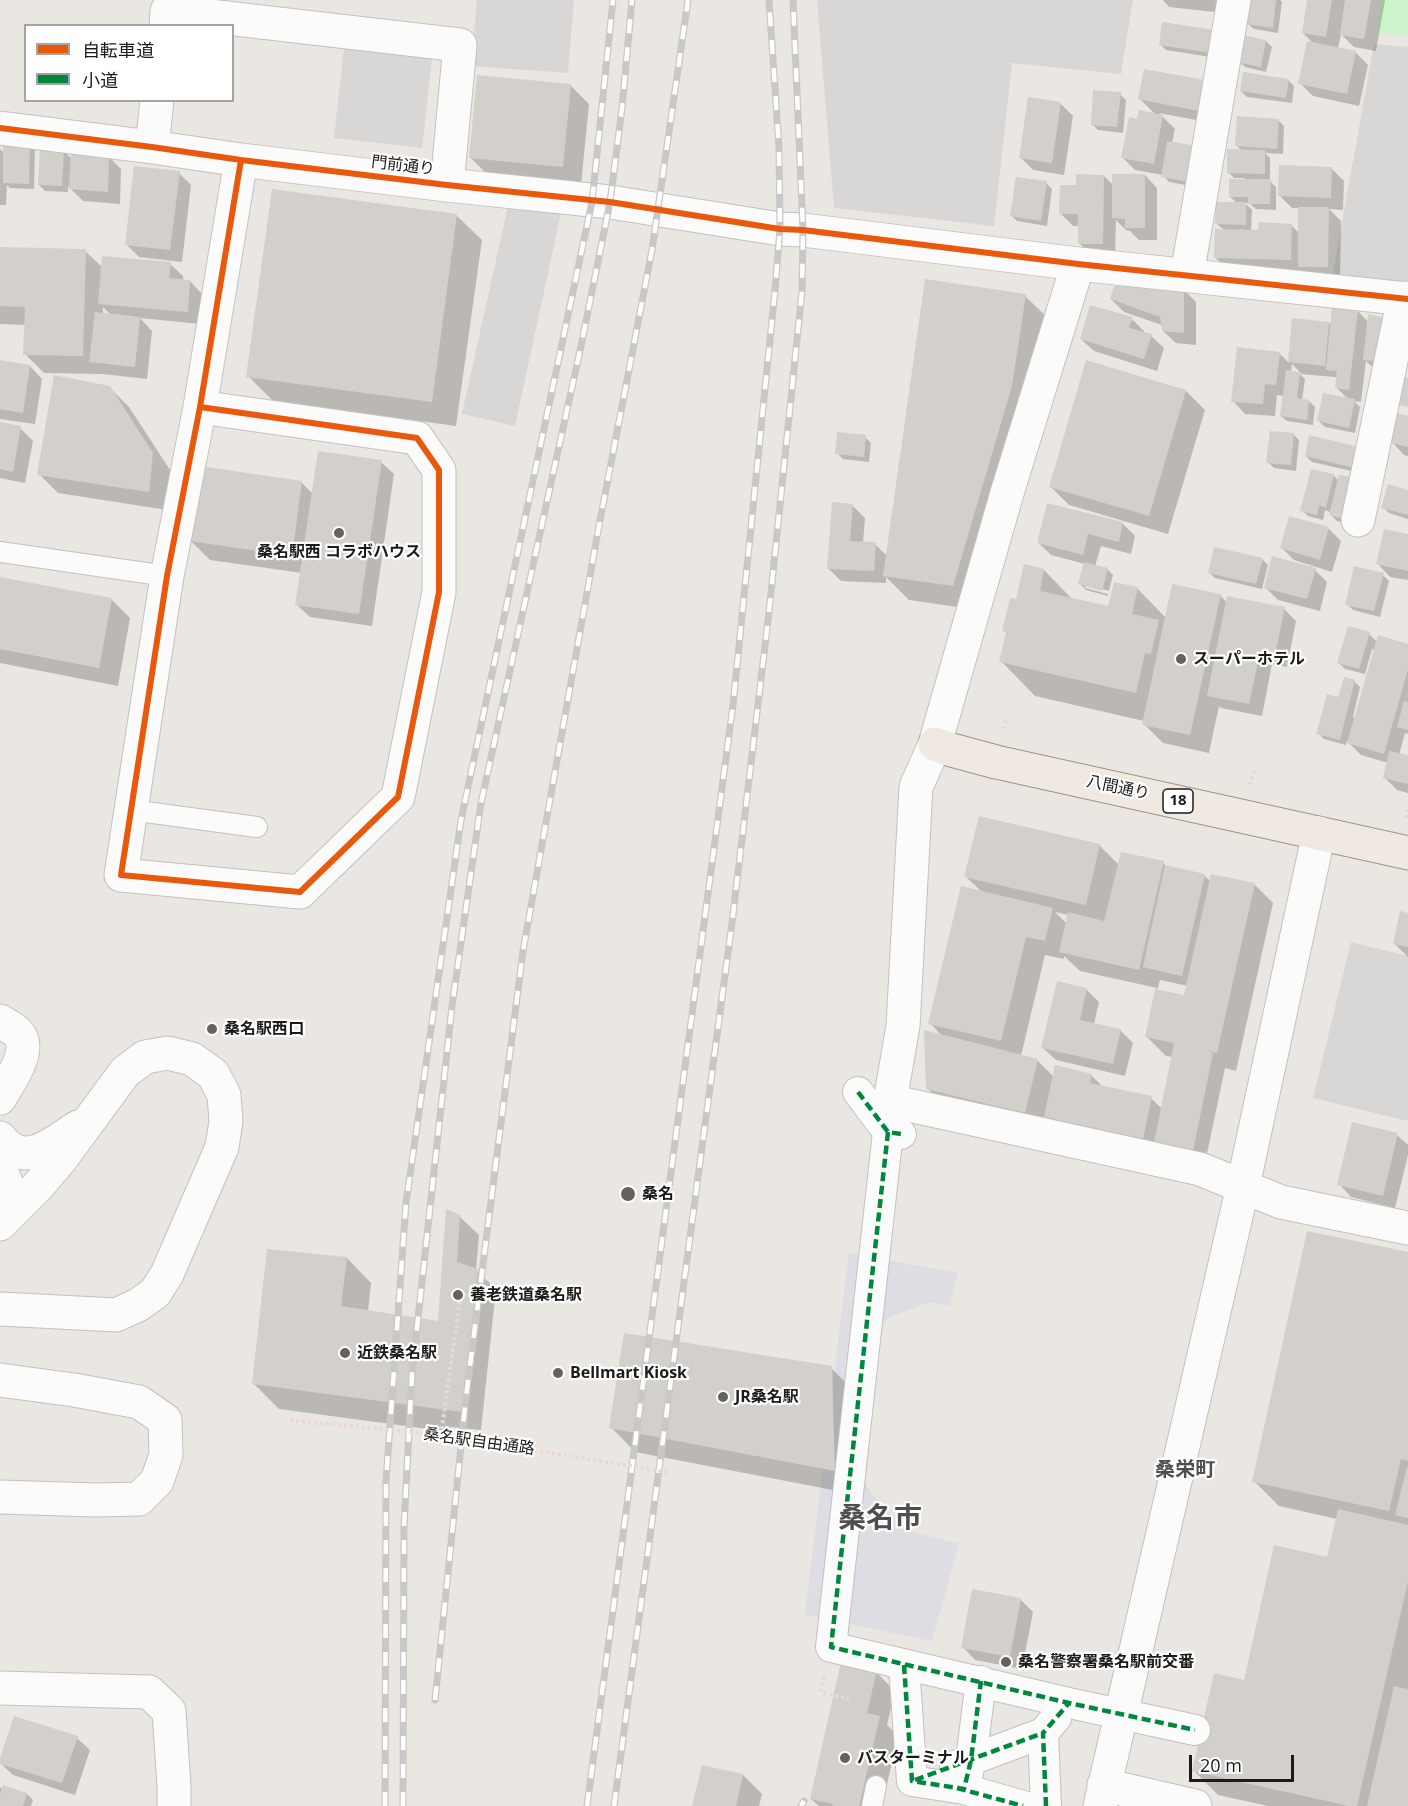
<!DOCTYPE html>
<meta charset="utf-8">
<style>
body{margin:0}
#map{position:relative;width:1408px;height:1806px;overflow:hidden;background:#eae7e2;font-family:"Open Sans","Noto Sans JP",sans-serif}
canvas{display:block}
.legend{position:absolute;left:24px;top:24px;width:210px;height:78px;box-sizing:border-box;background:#fff;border:2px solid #a4a4a4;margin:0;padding:8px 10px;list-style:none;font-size:18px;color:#1b1b1b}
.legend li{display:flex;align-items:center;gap:12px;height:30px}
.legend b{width:30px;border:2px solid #a4a4a4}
.scale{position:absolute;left:1189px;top:1755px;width:105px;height:27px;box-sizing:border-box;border:3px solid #1b1b1b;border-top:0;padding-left:8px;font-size:18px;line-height:21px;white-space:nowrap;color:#1b1b1b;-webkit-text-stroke:4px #fff;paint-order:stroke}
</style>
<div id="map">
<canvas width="1408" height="1806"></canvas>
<ul class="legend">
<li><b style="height:8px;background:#e8590c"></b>自転車道</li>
<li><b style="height:8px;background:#00873e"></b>小道</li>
</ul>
<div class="scale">20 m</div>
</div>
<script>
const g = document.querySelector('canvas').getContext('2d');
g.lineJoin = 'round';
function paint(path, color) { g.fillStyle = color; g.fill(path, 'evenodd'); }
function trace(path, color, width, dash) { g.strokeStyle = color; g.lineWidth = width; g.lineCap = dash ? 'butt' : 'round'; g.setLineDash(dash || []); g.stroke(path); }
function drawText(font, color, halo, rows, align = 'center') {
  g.font = font + ' "Open Sans","Noto Sans JP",sans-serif'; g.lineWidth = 4.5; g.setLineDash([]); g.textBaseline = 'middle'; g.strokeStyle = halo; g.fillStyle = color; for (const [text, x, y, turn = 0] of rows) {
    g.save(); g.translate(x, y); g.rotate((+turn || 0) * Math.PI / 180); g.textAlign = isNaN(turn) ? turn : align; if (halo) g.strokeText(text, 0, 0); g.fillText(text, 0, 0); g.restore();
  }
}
const park = new Path2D(`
 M1381,0H1408V36L1377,32Z`);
const parking = new Path2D(`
 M477,0H574L568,73L471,66Z
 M817,0H1133L1121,74L1012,63L994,226L834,208Z
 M1374,44L1408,47V284L1332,278Z
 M344,48L432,58L422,148L334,138Z
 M509,201L561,213L515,426L462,414Z
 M1351,942L1408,956V1121L1313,1098Z`);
const plaza = new Path2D(`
 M849,1253L958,1273L949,1306L930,1302L890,1317L857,1346L846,1442L868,1489L905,1530L959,1544L932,1641L805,1615Z`);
const shadow = new Path2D(`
 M1163,0H1225L1224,13L1169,7Z
 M1250,0H1280L1282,2L1278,33L1254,29L1248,24Z
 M1308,0H1385L1376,51L1354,47L1341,34L1338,49L1355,52L1368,65L1359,106L1313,96L1300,83L1314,44L1303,33Z
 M1214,32L1217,58L1166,50L1160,44Z
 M1266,41L1272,47L1266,72L1245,67L1239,61Z
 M1288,80L1294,86L1292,103L1247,97L1241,91Z
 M1204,82L1212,123L1159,113L1175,129L1172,143L1196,187L1169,182L1163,175L1135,170L1123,158L1138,120L1156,115L1140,99Z
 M570,85L589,104L581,185L489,176L470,157Z
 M1120,94L1126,100L1123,133L1098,130L1092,124Z
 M1029,99L1061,104L1073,116L1064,175L1033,170L1020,157Z
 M1278,120L1284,126L1283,154L1265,153L1270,158V181L1276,187V210L1256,209L1249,203H1245L1252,210L1251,232L1291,225L1299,233V208H1292L1279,195L1332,169L1344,181L1343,210L1329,209L1341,221L1340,279H1312L1303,270V272L1228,270L1215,257L1225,231L1217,224L1237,203L1230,197L1245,181V178H1234L1228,172L1242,151L1237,146Z
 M29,143L35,149L34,189L10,188L7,185L6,205H0V149L4,153Z
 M63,150L72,159L109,157L121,169L120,204L83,201L68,186V192L45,191L39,185Z
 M179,173L191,185L182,262L139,257L126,244Z
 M1145,175L1157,188V240H1139L1130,231L1126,230L1116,220L1115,256H1092L1079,243V226H1073L1060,213L1077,186L1104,176L1114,186Z
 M1046,183L1052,189L1047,226L1017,221L1011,215Z
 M457,216L482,240L456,426L273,401L248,376Z
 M0,248L85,251L102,267L170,264L183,276V281H190L202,294L200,324L140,318L152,331L147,379L102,374L44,373L25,354L26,325L0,324ZM103,307L111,315L103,314Z
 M1183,289L1196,302V345L1176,343L1163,331L1162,325L1124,312L1111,299Z
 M1025,296L1050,320L978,610L909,600L886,577V583L841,581L828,568L852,505L865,518L863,543L875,544L887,556Z
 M1357,310L1368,322L1382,319L1388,325L1383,366H1371L1366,361L1361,402L1354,401L1360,407L1355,433L1325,427L1319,421L1349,400L1337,388L1338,380L1335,377L1300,374L1305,379L1302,400L1309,401L1315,407L1313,425L1287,421L1281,416L1284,396L1277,395L1275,416L1245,414L1233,401L1279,353L1289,363L1294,320L1329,323L1332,326ZM1292,364L1302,374L1291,372Z
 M1132,319L1144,331V333L1151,336L1164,348L1157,371L1094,351L1081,339Z
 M0,362L30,366L42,379L35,424L0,419Z
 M109,387L129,407L172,473L167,510L58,493L39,474Z
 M1186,391L1205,410L1168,534L1069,505L1050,486Z
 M1408,417V456L1404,455L1392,442Z
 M0,424L20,428L33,441L25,483L0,478Z
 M1293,434L1299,440L1296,471L1274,468L1268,462Z
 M865,437L871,443L869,462L843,459L837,453Z
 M1359,449L1360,473L1312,462L1306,456Z
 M381,462L394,474L372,626L310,617L297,605L302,573L210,560L191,541L301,482L313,494Z
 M1333,475L1339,481L1350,524L1337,521L1331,515L1332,513L1325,510L1323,520L1308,516L1302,510Z
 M1408,492V519L1389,513L1383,507Z
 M1290,518L1329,529L1341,541L1332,572L1294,560L1282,548Z
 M1122,523L1135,536L1131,554L1101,546L1095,566L1107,569L1113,575L1109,591L1085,584V588L1108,594V596L1086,590L1080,584L1085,564L1051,555L1039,543Z
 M1408,536V580L1390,577L1378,564Z
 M1262,559L1268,565L1262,589L1215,578L1209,572Z
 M1311,566L1327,582L1320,611L1278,600L1266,588L1311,568Z
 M1044,570L1073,600L1109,608L1137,588L1166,618L1220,595L1227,603L1284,609L1296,621L1287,667L1272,664L1262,716L1221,708L1219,706L1209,753L1163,743L1144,724V721L1035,696L1001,661L1007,634L1004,630L1017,601Z
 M1383,575L1389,581L1380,617L1353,610L1347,604Z
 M0,578L112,600L130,618L118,686L0,663Z
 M1369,634L1377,642L1408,645V734L1405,733L1399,755L1408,757V793L1397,790L1384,777L1388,763L1361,755L1347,741L1346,745L1324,739L1318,733L1340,699L1354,681L1360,687L1353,717L1355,718L1375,650L1372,649L1365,674L1345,669L1339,663Z
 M1099,845L1119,865L1163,863L1167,867L1204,875L1211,882L1254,884L1273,903L1236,1071L1225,1068L1205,1163L1058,1129L1047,1118L1044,1131L947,1108L928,1089L942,1036L930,1023L982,892L966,877ZM1055,912L1069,915L1067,924ZM1045,955L1064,959V956L1080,971L1157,988L1147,1037L1166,1056L1173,1057L1162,1109L1151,1098L1103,1087L1091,1075L1054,1077L1037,1060L1021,1056ZM1160,980L1188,986L1186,997L1157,991Z
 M1408,914V957L1395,944Z
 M1086,989L1099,1002L1094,1024L1120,1030L1133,1043L1125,1076L1056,1060L1043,1048Z
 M1397,1135L1408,1145V1155L1395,1208L1351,1197L1339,1184Z
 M459,1216L479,1235L476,1270L496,1289L481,1430L451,1427L450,1432L279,1409L254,1384L347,1258L371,1283L368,1312L440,1323Z
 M1408,1254V1806H1268L1218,1795L1193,1770L1245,1682L1328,1559L1337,1519L1279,1506L1254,1481Z
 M831,1368L856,1393L859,1495L635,1452L611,1427Z
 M1020,1599L1033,1612L1022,1669L975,1660L963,1647Z
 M876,1672L895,1691L887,1725L898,1736L882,1806H819L811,1799Z
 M77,1738L90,1750L75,1795L13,1775L0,1763Z
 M703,1767L743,1775L762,1794L759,1806H694Z
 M0,1787L3,1790L27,1794L33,1800L31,1806H0Z`);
const building = new Path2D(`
 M1249,0H1276L1273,28L1246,24Z
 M1307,0H1332L1326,37L1302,33Z
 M1345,0H1371L1364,39L1340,35Z
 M1162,22L1215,30L1211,53L1159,45Z
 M1243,35L1266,40L1261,67L1237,62Z
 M1307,41L1356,51L1347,94L1298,84Z
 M1144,69L1205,80L1199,111L1138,99Z
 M1243,72L1289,79L1286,98L1240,91Z
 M477,75L571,84L563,167L469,158Z
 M1093,90L1121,92L1117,127L1091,125Z
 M1028,97L1061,102L1052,163L1019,158Z
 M1139,110L1163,115L1154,164L1121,158L1129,117L1137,119Z
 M1237,116L1279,119L1277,149L1235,146Z
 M3,141L30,142L29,184L3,183Z
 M1167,141L1197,146L1191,182L1161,177Z
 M40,148L64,149L62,186L38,185Z
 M1227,149L1265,150V174L1227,173Z
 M71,153L109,155L108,192L69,189Z
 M1279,165L1332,167L1331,198L1278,196Z
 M134,166L180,171L170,250L125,245Z
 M1076,174L1104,175L1103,244H1078V214H1059L1060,185H1076Z
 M1112,174H1145V228H1125V219L1112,218Z
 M1016,177L1047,181L1041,221L1010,216Z
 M1229,179H1271L1270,204H1248V197H1229Z
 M272,189L457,214L432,402L246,377Z
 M1216,202H1246V225L1215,224Z
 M1298,207H1329L1328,267H1298Z
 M1259,222L1292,224L1291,260L1214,258L1215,229L1258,230Z
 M0,247L86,249L83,356L23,355L25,307L0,306Z
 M102,256L171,262L169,278L190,280L188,312L98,304Z
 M925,279L1026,294L1012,386L953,586L883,576Z
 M1114,286L1184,288V333L1162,331L1160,317L1110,299Z
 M1090,305L1133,317L1129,328L1152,334L1144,359L1080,339Z
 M1332,306L1358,309L1349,390L1335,388L1337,371L1326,370Z
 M95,312L140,317L135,367L89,362Z
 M1368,314L1382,317L1378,361L1363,360Z
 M1292,318L1329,322L1325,366L1288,362Z
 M1237,347L1280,352L1276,385L1265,384L1263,404L1231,402Z
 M0,360L30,365L23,413L0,409Z
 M1086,360L1186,390L1149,516L1049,487Z
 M1286,370L1300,372L1297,398L1309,400L1307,420L1280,416Z
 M54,375L110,386L153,453L149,492L37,475Z
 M1405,377L1408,378V407L1399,405Z
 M1323,393L1355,399L1349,428L1317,421Z
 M1396,413L1408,416V447L1390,443Z
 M0,422L21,426L13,472L0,469Z
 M1270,431L1294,433L1291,465L1266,463Z
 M837,432L866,435L864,457L835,454Z
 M1309,435L1359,447L1354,468L1305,456Z
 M318,451L382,460L359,614L295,605Z
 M200,466L302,481L292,556L190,541Z
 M1311,469L1334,474L1326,508L1319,505L1317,515L1300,511Z
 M1339,475L1355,478L1344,519L1329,515Z
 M1388,484L1408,490V515L1381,508Z
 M832,502L853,504L850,541L876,542L874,571L827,569Z
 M1047,503L1123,522L1119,542L1088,534L1083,555L1037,543Z
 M1289,516L1329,527L1320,560L1280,548Z
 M1384,529L1408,534V571L1376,564Z
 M1214,547L1263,558L1256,584L1208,573Z
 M1272,556L1316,568L1307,599L1264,588Z
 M1084,562L1108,568L1102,591L1078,584Z
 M1024,564L1044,569L1040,591L1108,606L1114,582L1138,587L1132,614L1159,620L1151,654L1145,653L1136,693L999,662L1006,632L1002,631L1010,598L1016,599Z
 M1354,566L1384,573L1374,611L1345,605Z
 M0,577L112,598L99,668L0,649Z
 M1172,584L1221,594L1190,735L1142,725Z
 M1227,596L1285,607L1275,655L1260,652L1249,704L1207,696Z
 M1348,626L1370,632L1359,669L1337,663Z
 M1378,635L1408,644V669L1384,754L1347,743Z
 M1344,677L1355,680L1340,740L1316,734L1327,694L1338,697Z
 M1404,701L1408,702V730L1397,727Z
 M1389,751L1408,755V784L1383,778Z
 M979,816L1100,844L1086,905L964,877Z
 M1121,852L1164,861L1139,970L1059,952L1068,912L1104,921Z
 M1165,865L1205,874L1182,976L1143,967Z
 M1211,874L1255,883L1217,1053L1206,1050L1213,1053L1193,1151L1154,1143L1174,1043L1145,1037L1155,989L1184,995Z
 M961,886L1053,908L1045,941L1026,937L1001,1041L928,1024Z
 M1400,911L1408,913V947L1393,944Z
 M1057,981L1087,988L1080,1020L1121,1029L1113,1064L1041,1048Z
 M924,1030L1038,1059L1025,1113L926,1089Z
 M1055,1065L1092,1074L1090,1083L1152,1096L1143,1139L1044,1117Z
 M1352,1122L1398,1133L1383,1196L1337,1185Z
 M446,1209L460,1215L457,1262L478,1269L462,1412L252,1384L267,1249L347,1257L341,1306L438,1321Z
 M1307,1231L1408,1252V1461L1401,1459L1389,1511L1252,1482Z
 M624,1333L832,1366L835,1471L609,1428Z
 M1407,1467H1408V1518L1395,1515Z
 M1338,1509L1408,1525V1581L1357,1806H1349L1192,1771L1214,1673L1244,1680L1274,1545L1327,1557Z
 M972,1589L1021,1598L1010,1657L961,1648Z
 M841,1662L877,1670L867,1713L880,1716L859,1806H832L833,1804L810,1799Z
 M1394,1686L1408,1689V1806H1367Z
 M14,1716L78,1736L62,1783L0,1764V1758Z
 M702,1765L743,1774L736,1806H692Z
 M3,1785L27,1793L23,1806H0V1794Z`);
const path = new Path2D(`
 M1004,729L1006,720
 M1250,785L1254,770
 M1406,818L1408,809
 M441,1435L461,1292
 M824,1677L821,1692L849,1699`);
const service = new Path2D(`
 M0,552L167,576
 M131,810L257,827
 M872,1806L876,1786`);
const pedestrian = new Path2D(`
 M858,1092L888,1132L901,1134
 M888,1132L831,1647L1069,1703L1195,1730
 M904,1665L912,1781L964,1789L971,1760L981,1681
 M955,1766L1043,1733
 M946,1786L964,1789L1023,1806
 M1046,1806L1043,1733L1056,1718`);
const minor = new Path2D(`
 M166,26L167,11L460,45L447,185
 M0,128L152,147L241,160L447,185L610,202L780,229L803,230L1078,264L1408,299
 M152,147L157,100
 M1078,264L1007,493L935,744L916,787L903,1026L890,1101L1200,1169L1281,1202L1408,1228
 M1187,275L1234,0
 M200,407L417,438L439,470V592L398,797L300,892L121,875L167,576L200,407L241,160
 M1358,520L1404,298
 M0,1021C5,1024 12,1028 17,1032C34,1049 9,1082 0,1098
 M0,1138C25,1170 52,1143 78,1127
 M0,1171C12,1187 7,1199 0,1216
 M0,1224L38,1186L61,1159L125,1072L145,1057L168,1053L192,1059L213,1074L224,1095L226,1121L222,1147L167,1274L155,1293L138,1305L116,1315L0,1309
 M0,1380L74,1390L139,1402L165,1420L166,1455L157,1481L139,1499L96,1500L0,1497
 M0,1688L149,1692L169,1711L174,1786V1806
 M1104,1785L1195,1806`);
const tertiary = new Path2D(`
 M1100,1806L1243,1186L1319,833`);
const primary = new Path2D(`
 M935,744L948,749L996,762L1408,853`);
const rail = new Path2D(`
 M435,1700L466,1397L523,951L598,531L652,250L688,0
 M385,1806L386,1481L406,1203L461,820L592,202L613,0
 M403,1806L404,1526L412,1374L452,1006L481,803L581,346L610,202L622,108L632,0
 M587,1806L733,705L775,290L780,229L779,148L769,0
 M614,1806L732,923L769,612L802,291L803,230L793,0
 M801,1806L804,1801`);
const pathBridge = new Path2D(`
 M290,1420L441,1435L668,1472`);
const quiet = new Path2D(`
 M858,1092L888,1132L901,1134
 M888,1132L831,1647L1069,1703L1195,1730
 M904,1665L912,1781L964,1789L971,1760L981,1681
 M915,1780L1043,1733
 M957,1788L1023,1806
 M1046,1806L1043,1733L1069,1703`);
const cycleway = new Path2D(`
 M0,128L152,147L241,160L447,185L610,202L780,229L803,230L1078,264L1408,299
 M200,407L417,438L439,470V592L398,797L300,892L121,875L167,576L200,407L241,160`);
const markers = [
 [339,533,6,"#636261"],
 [1181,659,6,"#636261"],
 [212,1029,6,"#636261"],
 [628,1194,8,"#636261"],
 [458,1295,6,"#636261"],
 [345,1353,6,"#636261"],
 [558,1373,6,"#636261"],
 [723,1397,6,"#636261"],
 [1006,1662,6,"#636261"],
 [845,1758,6,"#636261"]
];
const shields = [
 [1178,801,30]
];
const shieldNames = [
 ["18",1178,801]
];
const streetNames = [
 ["門前通り",403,166,7],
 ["八間通り",1118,788,12],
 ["桑名駅自由通路",479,1442,8]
];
const poiNames = [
 ["桑名駅西 コラボハウス",339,552,"center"],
 ["スーパーホテル",1193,659],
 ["桑名駅西口",224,1029],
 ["桑名",642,1194],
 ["養老鉄道桑名駅",470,1295],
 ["近鉄桑名駅",357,1353],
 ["Bellmart Kiosk",570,1373],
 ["JR桑名駅",735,1397],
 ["桑名警察署桑名駅前交番",1018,1662],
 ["バスターミナル",857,1758]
];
const quarterNames = [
 ["桑栄町",1185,1470]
];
const townNames = [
 ["桑名市",880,1519]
];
paint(park, '#cdf4ca');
paint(parking, '#d8d7d5');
paint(plaza, '#dddde3');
paint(shadow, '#0003');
paint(building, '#d3cfcb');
trace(service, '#c2c1bf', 22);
trace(pedestrian, '#c2c1bf', 32);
trace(minor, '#c2c1bf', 35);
trace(tertiary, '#c2c1bf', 35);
trace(primary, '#9f9380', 35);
trace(path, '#ead7d6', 4, [3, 3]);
trace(service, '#fcfbfb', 20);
trace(pedestrian, '#fcfbfb', 30);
trace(minor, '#fcfbfb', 33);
trace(tertiary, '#fcfbfb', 33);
trace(primary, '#f0e9e1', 33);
trace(rail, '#c9c8c8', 7);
trace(rail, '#fff', 4.5, [14]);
trace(pathBridge, '#ead7d6', 4, [3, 3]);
trace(quiet, '#00873e', 4.5, [9, 4.5]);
trace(cycleway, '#e8590c', 6);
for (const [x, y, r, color] of markers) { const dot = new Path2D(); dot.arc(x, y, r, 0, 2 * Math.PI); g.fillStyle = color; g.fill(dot); trace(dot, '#fff', 2); }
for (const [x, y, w] of shields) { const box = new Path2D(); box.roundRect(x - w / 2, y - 12, w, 24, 4.5); g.fillStyle = '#fff'; g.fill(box); trace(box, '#1b1b1b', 1.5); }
drawText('bold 15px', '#1b1b1b', null, shieldNames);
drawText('16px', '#1b1b1b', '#fff', streetNames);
drawText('bold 16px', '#1b1b1b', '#fff', poiNames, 'left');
drawText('bold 20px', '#4e4e4e', '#fff', quarterNames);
drawText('bold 28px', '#4e4e4e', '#fff', townNames);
</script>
